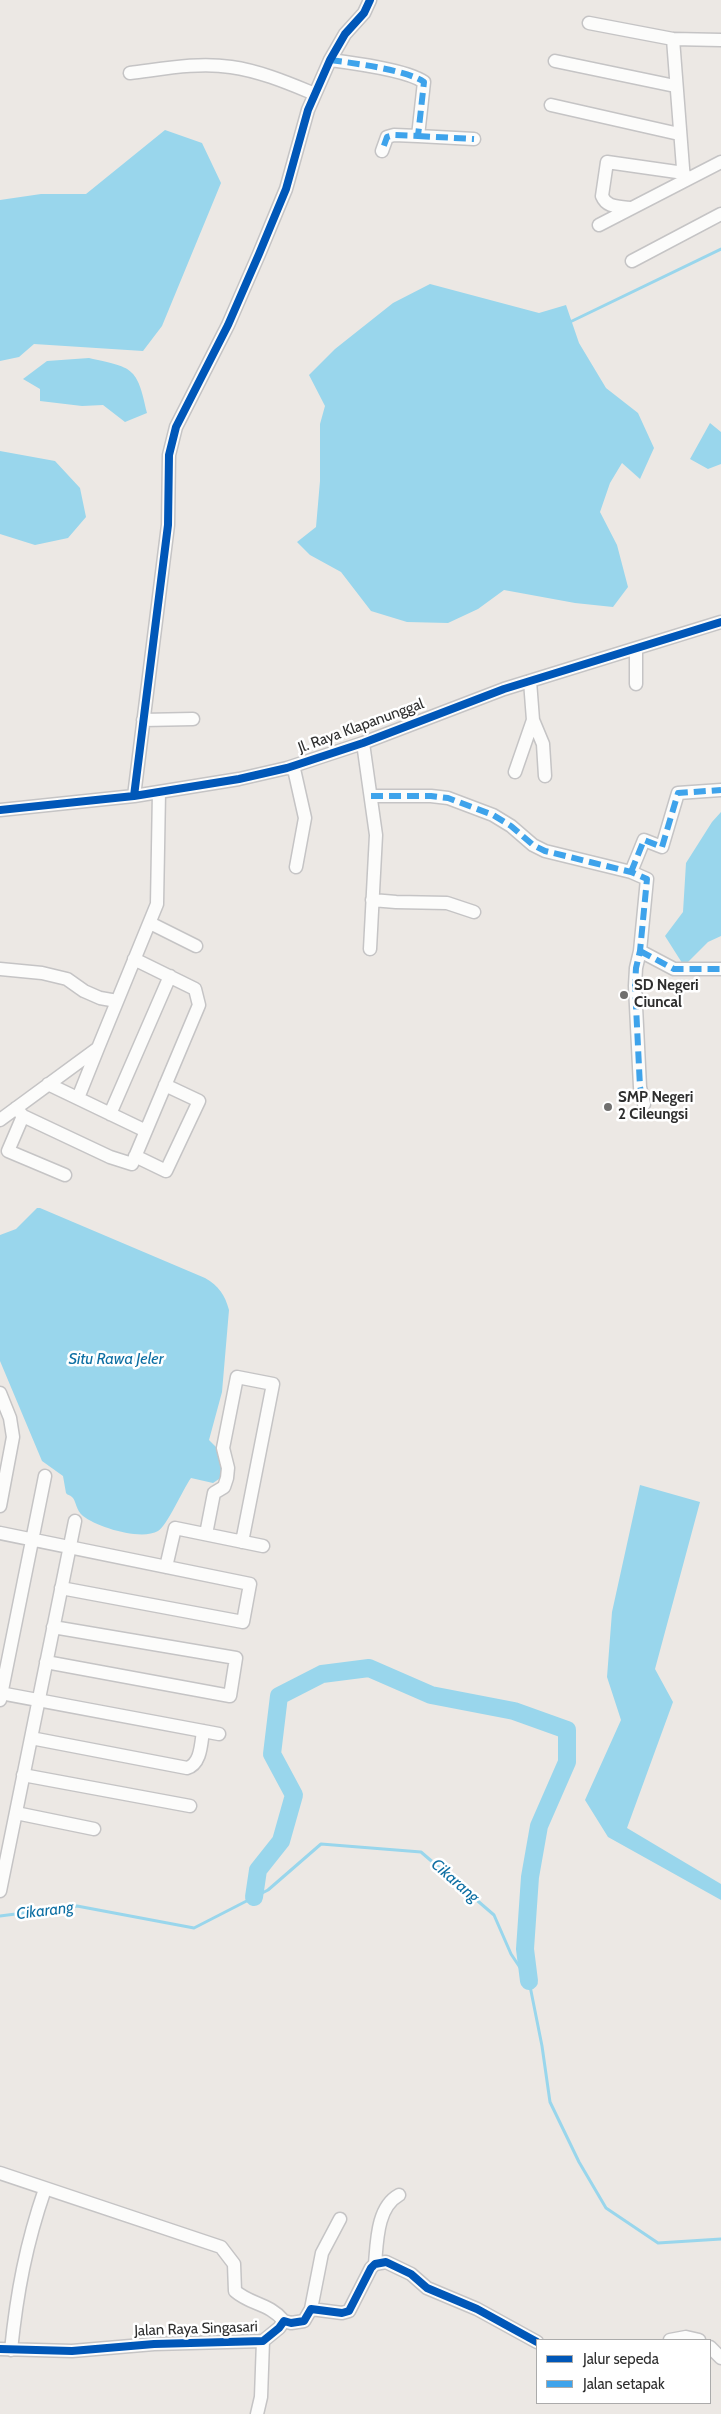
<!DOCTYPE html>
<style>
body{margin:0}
#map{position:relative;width:721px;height:2414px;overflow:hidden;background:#ece8e4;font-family:Cabin,sans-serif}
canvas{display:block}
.legend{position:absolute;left:536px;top:2339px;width:175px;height:65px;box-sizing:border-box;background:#fff;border:1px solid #ababab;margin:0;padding:6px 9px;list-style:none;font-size:15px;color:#2e2e2e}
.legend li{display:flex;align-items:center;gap:10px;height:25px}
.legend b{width:25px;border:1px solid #ababab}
</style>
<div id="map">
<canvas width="721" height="2414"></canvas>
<ul class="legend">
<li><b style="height:6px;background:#0057b8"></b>Jalur sepeda</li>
<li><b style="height:6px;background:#3ea3eb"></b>Jalan setapak</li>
</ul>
</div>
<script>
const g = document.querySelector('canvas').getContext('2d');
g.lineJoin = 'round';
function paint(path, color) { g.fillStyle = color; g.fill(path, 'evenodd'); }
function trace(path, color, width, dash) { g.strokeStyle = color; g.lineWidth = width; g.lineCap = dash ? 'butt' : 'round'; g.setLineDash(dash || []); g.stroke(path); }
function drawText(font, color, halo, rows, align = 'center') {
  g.font = font + ' Cabin,sans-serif'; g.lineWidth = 5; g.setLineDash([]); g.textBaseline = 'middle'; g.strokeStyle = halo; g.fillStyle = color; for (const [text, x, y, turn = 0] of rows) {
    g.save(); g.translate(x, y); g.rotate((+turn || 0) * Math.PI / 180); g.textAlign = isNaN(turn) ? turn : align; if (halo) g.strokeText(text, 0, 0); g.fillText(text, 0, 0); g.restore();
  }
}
const water = new Path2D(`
 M165,130L202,143L221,183L162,326L143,351L34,344L19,357L0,361V200L41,194H86Z
 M430,284L539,313L566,305L579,343L606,388L638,413L654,448L640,479L622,463L610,483L600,512L617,545L628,587L613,607L575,603L504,590L478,609L448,623L407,622L371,611L341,572L310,555L297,542L316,527L320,481V424L325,406L309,375L335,349L393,303Z
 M89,358C133,368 137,366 147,413L125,422L103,405L82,406L40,401V389L23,379L47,361Z
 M710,423L721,432V464L708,469L690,459Z
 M0,451L55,461L80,488L86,517L68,538L35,545L0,534Z
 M721,812V936L708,942L684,966L665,936L683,912L686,863L712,822Z
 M37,1208H40L205,1278C219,1286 225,1295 229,1310L222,1392L209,1440L223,1454L222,1477L213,1483L191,1478C183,1489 167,1526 158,1531C141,1541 97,1527 83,1516C76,1511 76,1500 72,1497C70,1495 67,1495 66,1493L63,1476L42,1461L0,1361V1235L16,1229Z
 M640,1485L700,1502L655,1669L673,1702L627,1828L721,1884V1900L608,1837L585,1800L621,1720L607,1677L612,1612Z`);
const stream = new Path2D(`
 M570,322L721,249
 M0,1916L77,1906L194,1928L268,1890L321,1844L421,1852L494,1915L511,1954L529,1981L542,2046L550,2102L579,2162L606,2208L658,2243L721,2239`);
const river = new Path2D(`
 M254,1897L258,1870L281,1841L294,1795L272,1754L279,1696L322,1674L369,1668L431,1695L514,1711L567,1730V1762L539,1826L530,1877L525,1949L529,1981`);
const minor = new Path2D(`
 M589,23L673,39L721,40
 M673,39L684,181
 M330,60C353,63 407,70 424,82L418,136L394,135L387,137L382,151
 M555,61L675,86
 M130,73C163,69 197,62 231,67C260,71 288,83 315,94
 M551,105L679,134
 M418,136L474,139
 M630,208C618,206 607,208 602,196L607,162L684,173
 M599,225L721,162
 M632,261L721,214
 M530,681L533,720L543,744L545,776
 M636,684V649
 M143,720L193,719
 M363,743L376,835L370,949
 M287,768L294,769L305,818L296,867
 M515,772L533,720
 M134,796L168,525L169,455L176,427L228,325L259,254L286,189L308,110L330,60L345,34L364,13L370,0
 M371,796H431L448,798L493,815L511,826L533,845L545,851L631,872L647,879L640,951L636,968L635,986L640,1087L644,1104
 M0,810L134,796L239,779L287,768L363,743L504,689L721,622
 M631,872L644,840L662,847L678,793L721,790
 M372,900L396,902L447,903L474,912
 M150,923L196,946
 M640,951L674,969H721
 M0,969L42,973L67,979L84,991L100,998L117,1001
 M48,1084L146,1131
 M78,1098L98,1048
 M16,1108L23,1116L110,1157L132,1164L199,1005L195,989L134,959
 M110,1114L170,976
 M23,1116L8,1151L65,1175
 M0,1120L98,1048L157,904L159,792
 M135,1156L166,1171L199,1101L165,1085
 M0,1393L10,1418L13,1437L0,1506
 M0,1533L250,1584L243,1622L61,1588
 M206,1534L214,1493L224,1487L227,1478L228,1468L223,1448L237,1377L273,1384L242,1542
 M166,1567L175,1528L263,1546
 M46,1662L230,1696L236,1658L53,1627
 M0,1693L219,1734
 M0,1700L45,1476
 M31,1738L187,1768C201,1764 201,1744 203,1731
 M23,1775L190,1806
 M16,1813L94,1829
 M0,1891L75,1521
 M0,2173L221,2247L234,2264L235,2291C251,2305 269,2303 284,2321
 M375,2264C377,2241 377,2207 399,2195
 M311,2309L322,2253L340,2219
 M670,2340L686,2337L699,2340
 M710,2347L721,2358
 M0,2349L72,2351L154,2344L263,2341L279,2328L284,2321L291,2323L304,2321L311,2309L342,2313L349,2311L371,2268L375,2264L386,2262L411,2274L427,2288L477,2309L537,2342
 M11,2350C17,2292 26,2244 45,2189
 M257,2414L261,2397L263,2341`);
const quiet = new Path2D(`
 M330,60C353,63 407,70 424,82L418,136L394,135L387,137L382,151
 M418,136L474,139
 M371,796H431L448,798L493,815L511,826L533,845L545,851L631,872L647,879L640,951L636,968L635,986L640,1087L644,1104
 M631,872L644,840L662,847L678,793L721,790
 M640,951L674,969H721`);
const cycleway = new Path2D(`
 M134,796L168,525L169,455L176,427L228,325L259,254L286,189L308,110L330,60L345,34L364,13L370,0
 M0,810L134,796L239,779L287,768L363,743L504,689L721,622
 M0,2349L72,2351L154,2344L263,2341L279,2328L284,2321L291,2323L304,2321L311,2309L342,2313L349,2311L371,2268L375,2264L386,2262L411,2274L427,2288L477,2309L537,2342`);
const markers = [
 [624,995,5,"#706f6e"],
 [608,1107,5,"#706f6e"]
];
const streetNames = [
 ["Jl. Raya Klapanunggal",361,726,-20],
 ["Jalan Raya Singasari",196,2329,-2]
];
const poiNames = [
 ["SD Negeri",634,986],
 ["Ciuncal",634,1003],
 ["SMP Negeri",618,1098],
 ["2 Cileungsi",618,1115]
];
const waterNames = [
 ["Situ Rawa Jeler",116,1359],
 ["Cikarang",455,1881,41],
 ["Cikarang",45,1911,-7]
];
paint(water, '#99d6ec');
trace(stream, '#99d6ec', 3);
trace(river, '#99d6ec', 18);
trace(minor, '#c5c4c5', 15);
trace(minor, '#fcfcfb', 12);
trace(quiet, '#3ea3eb', 6, [12, 6]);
trace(cycleway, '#0057b8', 8);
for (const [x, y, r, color] of markers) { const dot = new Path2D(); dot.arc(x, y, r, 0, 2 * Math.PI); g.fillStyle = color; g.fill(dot); trace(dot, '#fff', 2); }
drawText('15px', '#2e2e2e', '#fff', streetNames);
drawText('bold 15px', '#2e2e2e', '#fff', poiNames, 'left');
drawText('italic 16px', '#0d6fa3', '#fff', waterNames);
</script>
